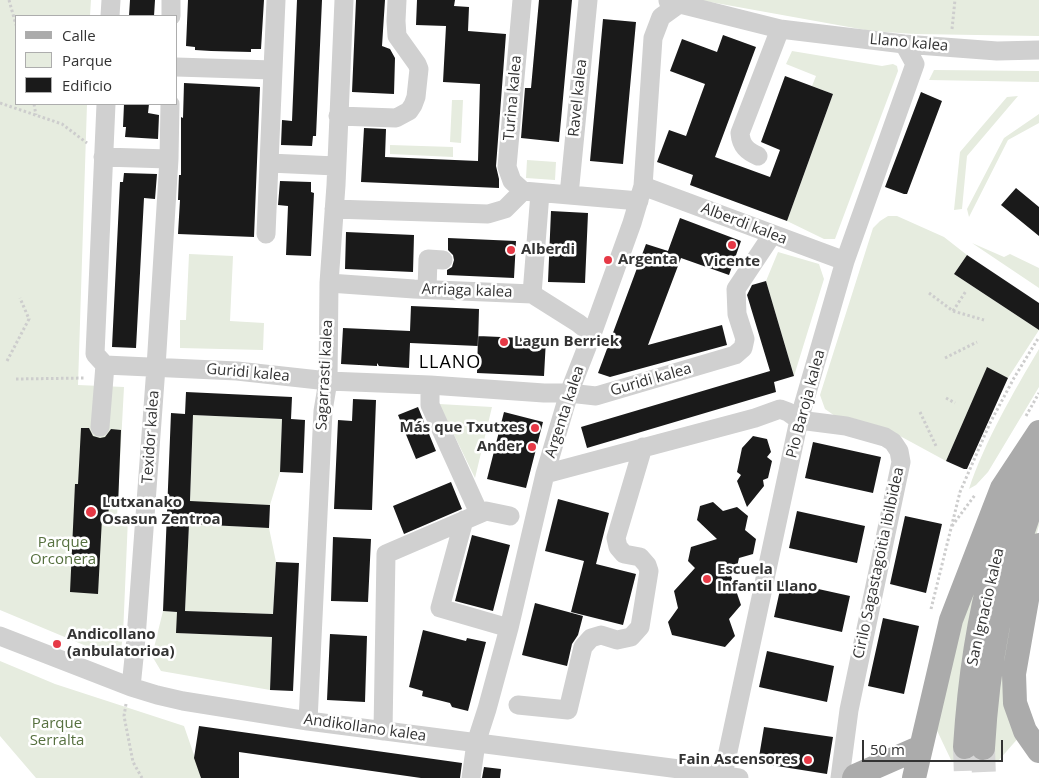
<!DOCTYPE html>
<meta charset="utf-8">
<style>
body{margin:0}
#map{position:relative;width:1039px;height:778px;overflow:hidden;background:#fff;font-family:"Open Sans",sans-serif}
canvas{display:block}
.legend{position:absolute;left:15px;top:15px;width:162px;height:90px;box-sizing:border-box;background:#fff;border:1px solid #adadad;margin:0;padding:6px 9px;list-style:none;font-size:15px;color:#333}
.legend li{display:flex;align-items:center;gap:10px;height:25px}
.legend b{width:25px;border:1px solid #adadad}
.scale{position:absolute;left:862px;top:740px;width:141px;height:22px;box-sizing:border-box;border:2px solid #333;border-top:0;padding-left:6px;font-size:15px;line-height:18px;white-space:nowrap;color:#333;-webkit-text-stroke:4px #fff;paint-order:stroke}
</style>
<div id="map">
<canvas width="1039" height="778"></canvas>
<ul class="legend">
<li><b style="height:6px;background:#ababab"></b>Calle</li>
<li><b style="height:14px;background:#e6ecdf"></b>Parque</li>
<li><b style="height:14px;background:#1a1a1a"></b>Edificio</li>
</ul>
<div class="scale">50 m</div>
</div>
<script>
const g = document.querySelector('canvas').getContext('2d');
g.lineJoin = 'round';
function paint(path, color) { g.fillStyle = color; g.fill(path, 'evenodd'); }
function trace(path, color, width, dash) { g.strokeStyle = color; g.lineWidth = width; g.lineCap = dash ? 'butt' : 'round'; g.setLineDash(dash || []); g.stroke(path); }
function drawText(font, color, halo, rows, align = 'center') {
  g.font = font + ' "Open Sans",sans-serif'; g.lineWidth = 5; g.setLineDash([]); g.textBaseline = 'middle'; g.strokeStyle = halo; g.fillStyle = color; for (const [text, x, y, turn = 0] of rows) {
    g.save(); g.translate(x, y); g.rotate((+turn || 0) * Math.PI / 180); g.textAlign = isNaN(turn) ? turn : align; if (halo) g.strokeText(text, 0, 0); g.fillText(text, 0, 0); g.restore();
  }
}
const green = new Path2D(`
 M0,0H91L90,16H16V104H87L78,385L124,387L117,517L128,518L123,635C122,643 122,653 113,656L103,653L0,610Z
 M699,0H1039V36L914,34L871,31Z
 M792,51L882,66L893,64L897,66L898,71L835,239H824L787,221L833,94L812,86L816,76L786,64Z
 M934,70L1039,71V82L929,80Z
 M1018,96L967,156L962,209L954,210L960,152L1007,97Z
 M452,100H463L461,143L450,142Z
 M1039,114V123L1008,140L969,217L967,209L1004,138Z
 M390,145L453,147V157L390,154Z
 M527,160L556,162L555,180L526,178Z
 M888,216H897L944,237L967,255L954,274L1039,330L1008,378L987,368L946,461L900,436L835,416L825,409L820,395L873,228L880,221Z
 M972,243L1004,257L1010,254L1039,268V288Z
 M778,252L819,264L824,279L794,376L766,281Z
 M189,254L233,256L230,321L264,323L263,350L180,348V320H186Z
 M1039,349V387L988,472L976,485L969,489C984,443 1014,391 1039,349Z
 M439,404L492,407L475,478Z
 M193,415L282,419L280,472L270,505L190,502Z
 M998,516V688L1020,572L1039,520V525L1025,579L1020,736L999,760H951L932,720L955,627Z
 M189,524L269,528L276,562L273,614L185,611Z
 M163,611L177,612V633L272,637L270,690L161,671L152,656Z
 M0,661L55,684L184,726L202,778H36L0,736Z`);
const building = new Path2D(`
 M130,0H155L154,16H129Z
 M188,0H264L261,49H251V52L211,51L195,50V47L186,46Z
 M297,0H322L316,136H313L312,146L281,145L282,120L292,121Z
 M356,0H385L382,46L390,49L395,58L394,94L352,92Z
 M417,0H455L454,6L469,7L468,31L506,34L496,166L499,179V188L361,182L364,128L386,129L385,157L478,161L480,84L443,82L446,26L416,25Z
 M539,0H572L559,142L521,138L525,88H531Z
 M603,19L636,22L623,164L590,161Z
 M723,35L756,47L715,157L770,177L780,150L761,142L785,76L833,94L787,221L690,185L693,175L657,162L669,130L686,136L705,84L670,71L682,39L717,52Z
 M184,83L260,87L254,237L178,234L180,200H178L179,175H181V117L183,118Z
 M921,92L942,101L907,194H904L885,187Z
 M124,104H149L148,113L159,115L158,139L125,137L126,127H123Z
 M124,173L157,174L155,199L144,198L136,348L112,347L120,182H123Z
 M280,181L311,182V192L314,193L311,256L286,255L288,206L278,205Z
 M1016,188L1039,207V236L1001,205Z
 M551,211L588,213L585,283L548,282Z
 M680,218L741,241L729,275L681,258L648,345L722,325L727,345L610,377L598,373L646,244L668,251Z
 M346,232L414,235L413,272L345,269Z
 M448,238L516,241L514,278L447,275V270L452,267L454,260L453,255L448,250Z
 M967,255L1039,303V330L954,274Z
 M766,281L794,376L774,382L776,392L587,448L581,427L770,371L747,295L752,285Z
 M411,306L479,309L478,346L410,343L409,368L379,366L377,363V366L341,364L343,328L410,331Z
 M478,336L546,339L544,376L477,373Z
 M987,367L1008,378L967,469H964L946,461Z
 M186,392L292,397L291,419L305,420L303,473L280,472L282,419L193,415L190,501L270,505L269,528L189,524L185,611L273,614L276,562L299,563L293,691L270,690L272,637L176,633L177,612L163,611L171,413L185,414Z
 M353,399L376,400L372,510L334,509L338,420L352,421Z
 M418,407L436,451L416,459L398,415Z
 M504,412L543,422L526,488L487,479Z
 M81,428H89L93,436L100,438L105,437L111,429L121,430L118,506H109L108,518H102L98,594L70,592L75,484H78Z
 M753,436L767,439L771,452L767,457L772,461L768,478L763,480L764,486L747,507L737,481L741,475L737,472L742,448Z
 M813,442L881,457L873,493L805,478Z
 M451,482L462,509L404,534L393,506Z
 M558,499L609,513L596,564L636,574L623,625L571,612L584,561L545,551Z
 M713,502L723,511L737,507L748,516L745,530L756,539L753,554L739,558L736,571L730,573L741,605L729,619L735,636L725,647L672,635L668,622L678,608L674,591L695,568L688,561L691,547L717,539L697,520L700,506Z
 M797,511L865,526L857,563L789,548Z
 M905,516L942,524L926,593L890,584Z
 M472,535L510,545L493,611L455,601Z
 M333,537L371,539L368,602L331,601Z
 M782,581L850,596L842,632L774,617Z
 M535,603L583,616L578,635L572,644L567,666L522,655Z
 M883,618L919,626L904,694L868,686Z
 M423,630L466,641L467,638L486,642L468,711L452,707L450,703L422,696L423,691L409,687Z
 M330,634L367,636L365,702L327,700Z
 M767,651L834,666L827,702L759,687Z
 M199,726L462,763L460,778H421L239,752V778H201L194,758Z
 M764,727L833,737L827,774L758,763Z
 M484,767L501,769L500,778H482Z`);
const majorTunnel = new Path2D(`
 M965,747L966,778
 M983,748L984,778`);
const path = new Path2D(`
 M9,0L16,25
 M952,29L955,0
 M0,103L62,124L87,143
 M34,104L36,115
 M929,293L953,311L984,320
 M953,311L966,291
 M945,358L977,342
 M7,361L29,319L20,298
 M16,379L85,378
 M946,398L955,403
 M920,412L936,446
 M1026,416L1039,393
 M952,526L975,495
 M931,609L960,492L990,423L1014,378L1039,337
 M126,704L124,716L133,762L142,778`);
const minor = new Path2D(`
 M171,0V16
 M276,0L269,163L336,166
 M522,0L507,167L512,181L523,191
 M668,1L780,29L904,44L997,51L1039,50
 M110,16L111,0
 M176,67L273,70
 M106,104L95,354L105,365L237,371L328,381L430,385L544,393H569L596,396L735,355L743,348L745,339L737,314L736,289L772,235
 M338,116L396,118L409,111L413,105L416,97L419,69L417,64L397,36L396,21L397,0
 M758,156C747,151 741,146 740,133L780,29
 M103,157L169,159
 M643,186L845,261
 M569,195L588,0
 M334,209L488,214L505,209L523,191L639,201
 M266,234L269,163
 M329,283L414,289L532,294L578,323L592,334
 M427,289L428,259L443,260
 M532,294L540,193
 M430,385V405L479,513
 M100,427L105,365
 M545,474L755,418L780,409L788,412L799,420L846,426L885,437L893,442L899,451L901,462L849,710L840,778
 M464,520L440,608L509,628
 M0,636L131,687L157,695L183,701L308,721L679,769L739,778
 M131,687L136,638L156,367L169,159L170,104
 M518,705L568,710L583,647L591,638L601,635L617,640L631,637L640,627L649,571L647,565L640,557L624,554L618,547L616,538L643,447
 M308,721L323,411L328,381L329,283L336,185L344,0
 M383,731L386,554L486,511L510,516
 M723,775L799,420L845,261L915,64L904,44
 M471,778L476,743L487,709L509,628L545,474L569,393L592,334L632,223L643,186L653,38L661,17L679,4`);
const major = new Path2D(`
 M1039,545L1032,571L1014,674L1015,703L1025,731L1039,751
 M965,747C969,685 977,623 994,563C1004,528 1018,496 1032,463
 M983,748C988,659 1005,570 1039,488
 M854,778L855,776L921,747
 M914,778L951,620L1002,488L1039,432`);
const markers = [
 [732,245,5,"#e63946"],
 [511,250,5,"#e63946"],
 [608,260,5,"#e63946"],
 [504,342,5,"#e63946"],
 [535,428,5,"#e63946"],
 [532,447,5,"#e63946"],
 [91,512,6,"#e63946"],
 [707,579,5,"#e63946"],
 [57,644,5,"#e63946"],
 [808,760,5,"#e63946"]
];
const streetNames = [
 ["Llano kalea",909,43,5],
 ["Turina kalea",513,98,-85],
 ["Ravel kalea",578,98,-84],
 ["Alberdi kalea",744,224,21],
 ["Arriaga kalea",467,291,2],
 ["Guridi kalea",248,373,5],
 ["Sagarrasti kalea",325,375,-87],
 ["Guridi kalea",651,380,-16],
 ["Pio Baroja kalea",806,404,-75],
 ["Argenta kalea",565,412,-72],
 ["Texidor kalea",151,437,-86],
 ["Cirilo Sagastagoitia ibilbidea",879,563,-78],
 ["San Ignacio kalea",986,607,-77],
 ["Andikollano kalea",365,728,8]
];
const poiNames = [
 ["Alberdi",521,250],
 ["Argenta",618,260],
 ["Vicente",732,262,"center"],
 ["Lagun Berriek",514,342],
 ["Más que Txutxes",525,428,"right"],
 ["Ander",522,447,"right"],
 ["Lutxanako",102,503],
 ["Osasun Zentroa",102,520],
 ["Escuela",717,570],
 ["Infantil Llano",717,587],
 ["Andicollano",67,635],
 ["(anbulatorioa)",67,652],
 ["Fain Ascensores",798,760,"right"]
];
const parkNames = [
 ["Parque",63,543],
 ["Orconera",63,560],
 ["Parque",57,724],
 ["Serralta",57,741]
];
const quarterNames = [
 ["LLANO",450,363]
];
paint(green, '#e6ecdf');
paint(building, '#1a1a1a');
trace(majorTunnel, '#d6d6d6', 24, [24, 12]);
trace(path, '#cdcdcd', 3, [2.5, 2.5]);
trace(minor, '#d0d0d0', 19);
trace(major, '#ababab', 24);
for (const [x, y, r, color] of markers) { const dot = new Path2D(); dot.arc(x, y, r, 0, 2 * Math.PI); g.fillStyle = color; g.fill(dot); trace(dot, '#fff', 2); }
drawText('15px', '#333', '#fff', streetNames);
drawText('bold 15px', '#333', '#fff', poiNames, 'left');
drawText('15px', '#56703f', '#fff', parkNames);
g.letterSpacing = '1px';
drawText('18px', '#000', '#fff', quarterNames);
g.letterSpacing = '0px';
</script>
